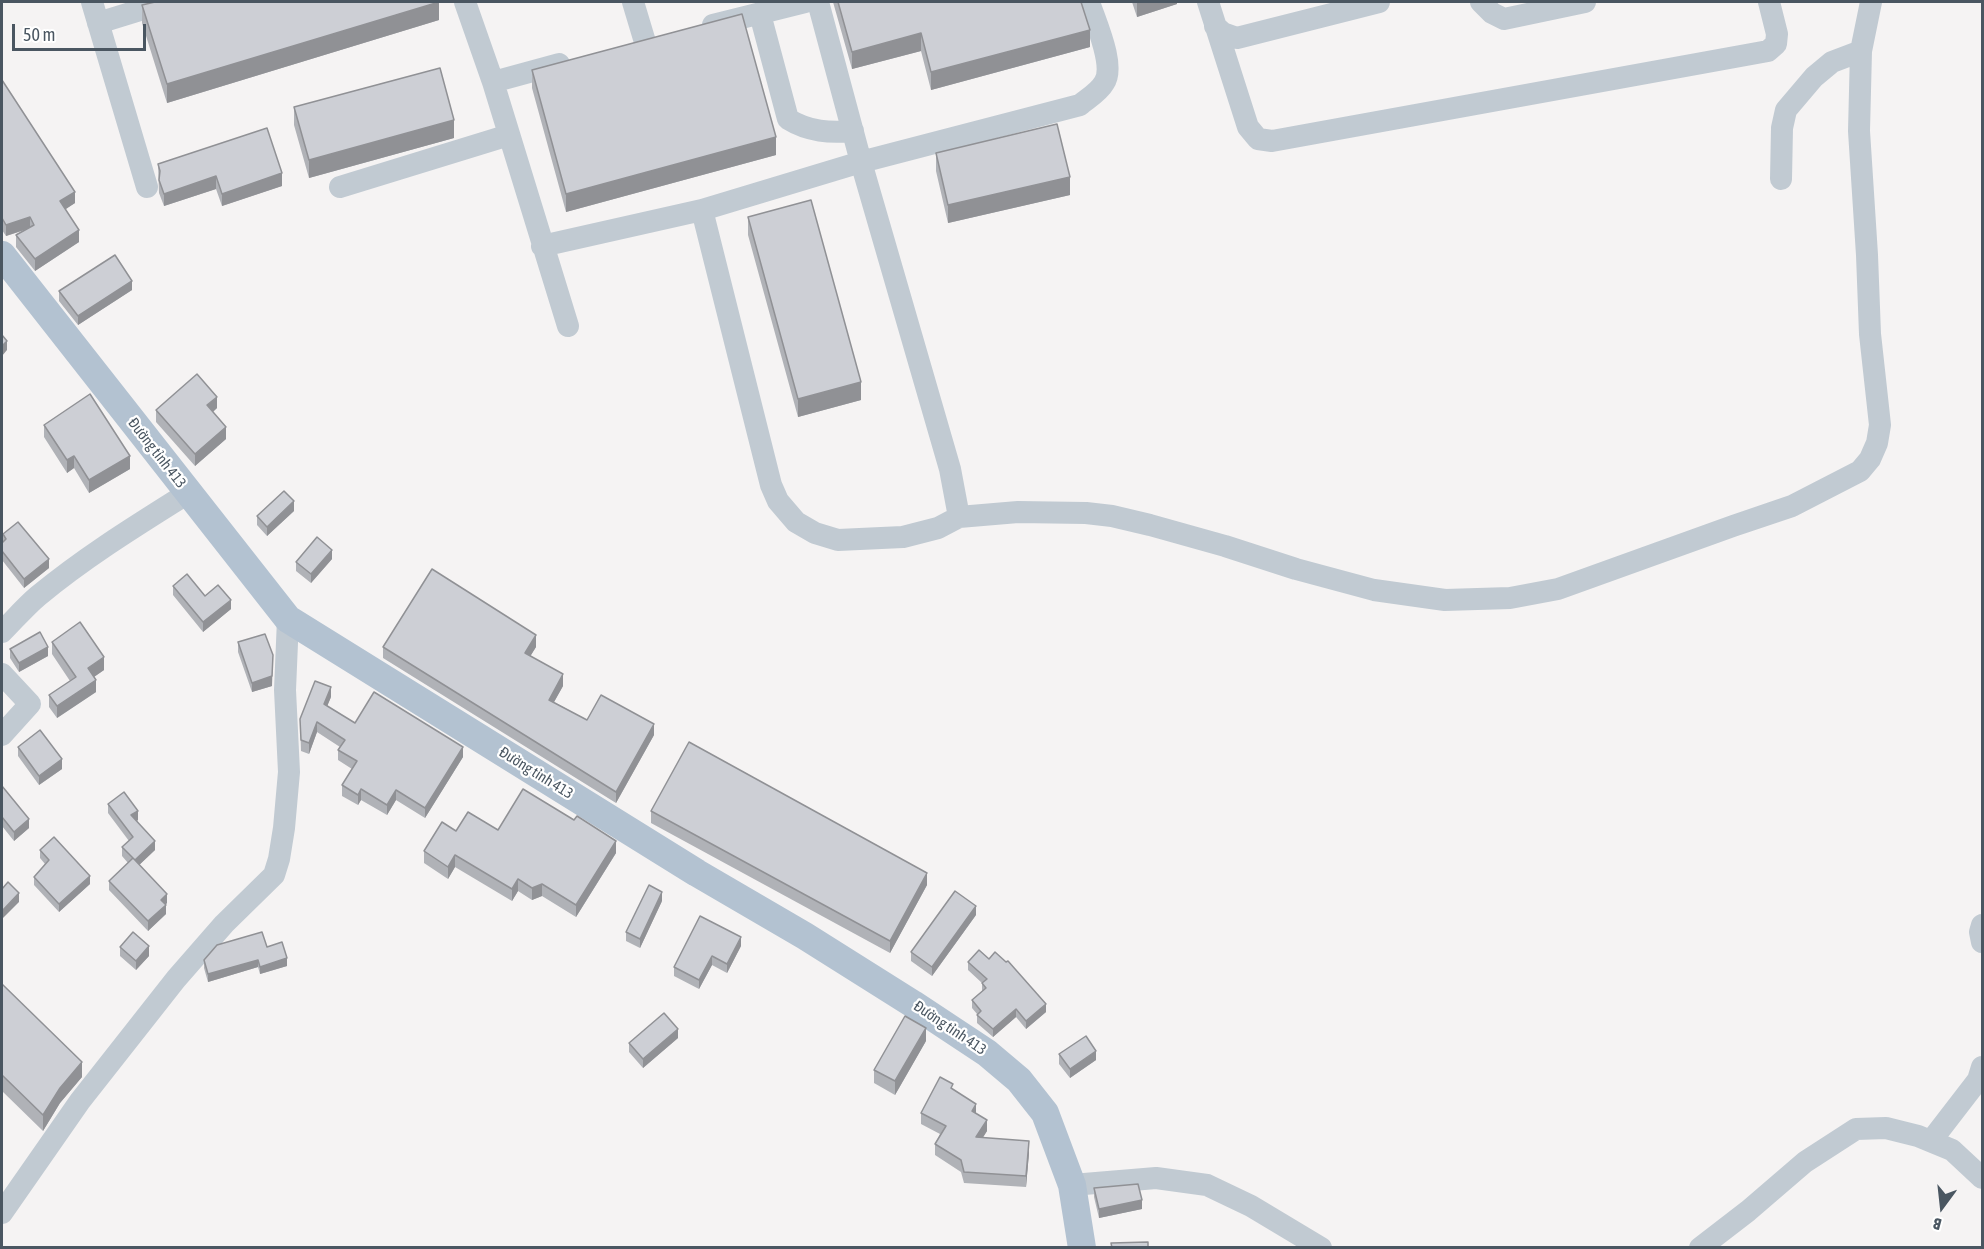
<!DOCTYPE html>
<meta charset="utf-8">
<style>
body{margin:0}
#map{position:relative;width:1984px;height:1249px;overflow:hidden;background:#f5f3f3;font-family:"Asap Condensed",sans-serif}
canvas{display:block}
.frame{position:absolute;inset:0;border:3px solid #4a5661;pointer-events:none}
.north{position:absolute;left:1912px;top:1177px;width:60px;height:60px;-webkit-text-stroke:4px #fff;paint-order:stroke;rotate:195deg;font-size:16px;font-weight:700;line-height:24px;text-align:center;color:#4a5661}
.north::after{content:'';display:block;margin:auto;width:21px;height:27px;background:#4a5661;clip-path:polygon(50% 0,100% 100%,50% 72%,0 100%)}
.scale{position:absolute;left:12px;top:24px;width:134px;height:27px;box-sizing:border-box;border:3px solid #4a5661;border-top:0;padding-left:8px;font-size:18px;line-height:21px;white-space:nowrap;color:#4a5661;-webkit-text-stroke:4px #fff;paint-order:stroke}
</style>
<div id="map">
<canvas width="1984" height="1249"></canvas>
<div class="frame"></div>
<div class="north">B</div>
<div class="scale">50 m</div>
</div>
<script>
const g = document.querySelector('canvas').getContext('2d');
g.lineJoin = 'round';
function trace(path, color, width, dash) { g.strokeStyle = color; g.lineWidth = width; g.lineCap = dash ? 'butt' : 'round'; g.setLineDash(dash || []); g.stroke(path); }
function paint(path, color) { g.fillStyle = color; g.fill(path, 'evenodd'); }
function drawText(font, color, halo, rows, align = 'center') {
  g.font = font + ' "Asap Condensed",sans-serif'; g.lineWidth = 4.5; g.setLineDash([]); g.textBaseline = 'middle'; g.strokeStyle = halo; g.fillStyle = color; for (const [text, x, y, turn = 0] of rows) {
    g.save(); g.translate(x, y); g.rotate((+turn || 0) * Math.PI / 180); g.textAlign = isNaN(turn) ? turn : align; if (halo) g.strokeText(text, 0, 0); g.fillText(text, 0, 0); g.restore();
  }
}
const minor = new Path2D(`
 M92,2L147,187
 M465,2L493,82L568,326
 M633,2L645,42
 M818,2L861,162L950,469L959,517
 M1208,2L1248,127L1258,139L1272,141L1768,51L1776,44L1777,34L1769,2
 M1481,2L1492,13L1504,19L1585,2
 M760,14L788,119C809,132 830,133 853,131
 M98,23L166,2
 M713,25L805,2
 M1215,26L1223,33L1237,38L1379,2
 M493,82L559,64
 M1781,179L1782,128L1786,110L1814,77L1832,62L1861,51
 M340,187L509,135
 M702,210L771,485L778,501L796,522L815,533L838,540L903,537L938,528L959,517L1018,512L1086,513L1112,516L1150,525L1225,546L1296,569L1374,590L1445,600L1510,598L1558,589L1733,526L1792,506L1860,471L1870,459L1877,443L1880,425L1870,334L1867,255L1859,131L1861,51L1871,2
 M542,246L702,210L861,162L1080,105C1087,99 1099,92 1104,83C1116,66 1095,21 1089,2
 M2,632C14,620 25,607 38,596C85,557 137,525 188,493
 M2,674L30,704L2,735
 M1982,925L1980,932L1982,942
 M1931,1141L1978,1080L1982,1067
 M1072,1185L1156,1178L1207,1185L1251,1206L1321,1248
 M2,1213L80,1101L176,979L224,924L274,875L279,859L284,828L289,772L285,690L288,619
 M1700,1248L1748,1211L1805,1162L1856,1129L1886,1128L1918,1136L1952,1150L1982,1178`);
const major = new Path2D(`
 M2,255L288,619L697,873L805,936L913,1004L987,1053L1019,1080L1045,1113L1072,1185L1082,1248`);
const wall = new Path2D(`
 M833,2H1081L1090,47L931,90L921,51L852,69Z
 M1132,2H1177V4L1137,17Z
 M142,5L439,20L167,103L142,23Z
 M532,70L776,155L566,212L532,88Z
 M2,80L75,203L65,209L79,242L35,271L16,247V235L28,229L6,236L2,230Z
 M294,107L454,138L309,178L294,125Z
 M936,153L1070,195L948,223L936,171Z
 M158,164L282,186L222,206L216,189L164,206L159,193Z
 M748,217L861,400L798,417L748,235Z
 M132,290L78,325L59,301V291Z
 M217,408L213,412L226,439L195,466L156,422V410Z
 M44,425L130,469L89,493L74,468L67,473L44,437Z
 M294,511L267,536L257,525V516Z
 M3,534L49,568L24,588L2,560V543L3,542Z
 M332,559L311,583L296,571V562Z
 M173,586L205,596L231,609L203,632L173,595Z
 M52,642L104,670L94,677L96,692L57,718L49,707V695L70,681L52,654Z
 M238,642L272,686L252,692L238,652Z
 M383,647H536L530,656L563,686L554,702L587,720L654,735L616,803L383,658Z
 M10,649L48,656L19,672L10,658Z
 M331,697L327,706L355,723L463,757L425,818L396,800L387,815L361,800L358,805L342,796V785L352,769L338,760V750L340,747L317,732L309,754L301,751L300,719Z
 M18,747L62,769L39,785L18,756Z
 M2,786L29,828L14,841L2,826Z
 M108,804L138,820L137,821L155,850L139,865L167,903L166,904V914L148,931L109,890V881L128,863L122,856V847L129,841L108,813Z
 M651,811L927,885L890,953L651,823Z
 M498,830L616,853L576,917L542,896L532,900L518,891L512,901L455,867L448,879L424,863V851L456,831Z
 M40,850L90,884L59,912L34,885V877L45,864L40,858Z
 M662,901L640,948L626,941V932Z
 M976,915L932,976L911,961V952Z
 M741,946L727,973L712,965L699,989L674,976V967Z
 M120,947L149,956L136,970L120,956Z
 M267,947L287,966L260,974L258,967L208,982L204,968V960Z
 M968,962L1046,1012L1026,1029L1016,1017L993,1037L977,1023V1014L972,1008V1000L982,991V983L968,970Z
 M2,984L82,1077L60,1103L43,1131L2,1091Z
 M678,1038L643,1068L629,1052V1043Z
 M926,1041L895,1095L874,1083V1070Z
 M1059,1054L1096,1060L1070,1078L1059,1064Z
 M953,1089L976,1113L987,1131L982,1138L1029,1153L1026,1187L964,1183L961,1172L935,1155V1144L940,1134L921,1124V1113Z
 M1094,1188L1142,1209L1099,1218L1094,1197Z`);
const shadedWall = new Path2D(`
 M439,2V20L167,103V84Z
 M1142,2H1177V4L1137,17V3Z
 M1090,30V47L931,90V72Z
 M921,33V51L852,69V52Z
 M454,120V138L309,178V160Z
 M776,137V155L566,212V194Z
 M282,173V186L222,206V194Z
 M216,176V189L164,206V194Z
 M1070,177V195L948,223V205Z
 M75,192V203L60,213V201Z
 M30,217V228L6,236V225Z
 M79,230V242L35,271V259Z
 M132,281V290L78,325V316Z
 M7,341V350L2,356V346Z
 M861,382V400L798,417V399Z
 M217,397V408L207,417V405Z
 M226,427V439L195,466V454Z
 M74,456V468L67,473V460Z
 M130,456V469L89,493V480Z
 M294,501V511L267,536V527Z
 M332,550V559L311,583V574Z
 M49,559V568L24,588V579Z
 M231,600V609L203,632V622Z
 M536,635V647L525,665V653Z
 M48,647V656L19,672V663Z
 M273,655L272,686L252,692V683Z
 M104,657V670L88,681V668Z
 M563,674V686L549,711V700Z
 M96,680V692L57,718V706Z
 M331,687V697L324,714V704Z
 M317,722V732L309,754V743Z
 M654,724V735L616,803V792Z
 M463,747V757L425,818V808Z
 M62,759V769L39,785V776Z
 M361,789V800L358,805V795Z
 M396,790V800L387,815V805Z
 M138,811V820L131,825V815Z
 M29,819V828L14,841V832Z
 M155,841V850L135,869V860Z
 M616,841V853L576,917V905Z
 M455,855V867L448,879V867Z
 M927,873V885L890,953V941Z
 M90,876V884L59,912V904Z
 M518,879V891L512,901V889Z
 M542,884V896L532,900V888Z
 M662,892V901L640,948V939Z
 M19,893V902L2,919V911Z
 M167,894V903L161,909V900Z
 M166,905V914L148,931V921Z
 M976,906V915L932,976V967Z
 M741,937V946L727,973V964Z
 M149,946V956L136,970V961Z
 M712,956V965L699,989V980Z
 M287,958V966L260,974V967Z
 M258,960V967L208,982V974Z
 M1046,1004V1012L1026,1029V1021Z
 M1016,1009V1017L993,1037V1029Z
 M926,1028V1041L895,1095V1081Z
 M678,1029V1038L643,1068V1059Z
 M1096,1051V1060L1070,1078V1069Z
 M82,1062V1077L60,1103L43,1131V1115L60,1088Z
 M976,1104V1115L972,1111Z
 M987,1120V1131L976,1149V1137Z
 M1029,1141V1153L1026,1187V1176Z
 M1142,1200V1209L1099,1218V1209Z`);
const building = new Path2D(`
 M155,2H439L167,84L142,5Z
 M838,2H1081L1090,30L931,72L921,33L852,52Z
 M742,14L776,137L566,194L532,70Z
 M440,68L454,120L309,160L294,107Z
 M2,80L75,192L60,201L79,230L35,259L16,235L34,225L30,217L6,225L2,218Z
 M1057,124L1070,177L948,205L936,153Z
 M267,128L282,173L222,194L216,176L164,194L159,180L160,171L158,164Z
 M811,200L861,382L798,399L748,217Z
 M115,255L132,281L78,316L59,291Z
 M2,335L7,341L2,346Z
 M197,374L217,397L207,405L226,427L195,454L156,410Z
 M90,394L130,456L89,480L74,456L67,460L44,425Z
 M284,491L294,501L267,527L257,516Z
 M18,522L49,559L24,579L2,551V543L6,539L3,534Z
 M317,537L332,550L311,574L296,562Z
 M432,569L536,635L525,653L563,674L549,700L587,720L601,695L654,724L616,792L383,647Z
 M187,574L205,596L218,585L231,600L203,622L173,586Z
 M80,622L104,657L88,668L96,680L57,706L49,695L76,677L52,642Z
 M40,632L48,647L19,663L10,649Z
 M265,634L273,655L272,676L252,683L238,642Z
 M315,681L331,687L324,704L355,723L374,692L463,747L425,808L396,790L387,805L361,789L358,795L342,785L357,761L338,750L345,740L317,722L309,743L301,740L300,719Z
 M40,730L62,759L39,776L18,747Z
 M689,742L927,873L890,941L651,811Z
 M2,786L29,819L14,832L2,817Z
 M523,789L574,820L577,816L616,841L576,905L542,884L532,888L518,879L512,889L455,855L448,867L424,851L442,822L456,831L468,812L498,830Z
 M124,792L138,811L131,815L155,841L135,860L122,847L133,837L108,804Z
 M54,837L90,876L59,904L34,877L49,860L40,850Z
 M133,858L167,894L161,900L166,905L148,921L109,881Z
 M8,882L19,893L2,911V889Z
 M649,885L662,892L640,939L626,932Z
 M955,891L976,906L932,967L911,952Z
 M700,916L741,937L727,964L712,956L699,980L674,967Z
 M133,932L149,946L136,961L120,947Z
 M262,932L267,947L282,942L287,958L260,967L258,960L208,974L204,960L217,945Z
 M979,950L989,959L995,952L1006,962L1008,961L1046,1004L1026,1021L1016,1009L993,1029L977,1015L981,1011L972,1000L986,988L982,983L987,979L968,962Z
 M2,984L82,1062L60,1088L43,1115L2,1075Z
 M664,1013L678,1029L643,1059L629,1043Z
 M905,1016L926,1028L895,1081L874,1070Z
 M1086,1036L1096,1051L1070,1069L1059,1054Z
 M940,1077L953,1084L951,1088L976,1104L972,1111L987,1120L976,1137L1029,1141L1026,1176L964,1172L961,1160L935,1144L946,1126L921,1113Z
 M1138,1184L1142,1200L1099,1209L1094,1188Z
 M1148,1242V1248H1112L1111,1243Z`);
const streetNames = [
 ["Đường tỉnh 413",157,453,52],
 ["Đường tỉnh 413",536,773,32],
 ["Đường tỉnh 413",950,1028,34]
];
trace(minor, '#c1cad2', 22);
trace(major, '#b3c2d1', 28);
paint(wall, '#b0b2b7');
paint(shadedWall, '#909195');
paint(building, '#cdcfd5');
trace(building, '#909195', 1.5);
drawText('15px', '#4a5661', '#fff', streetNames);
</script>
